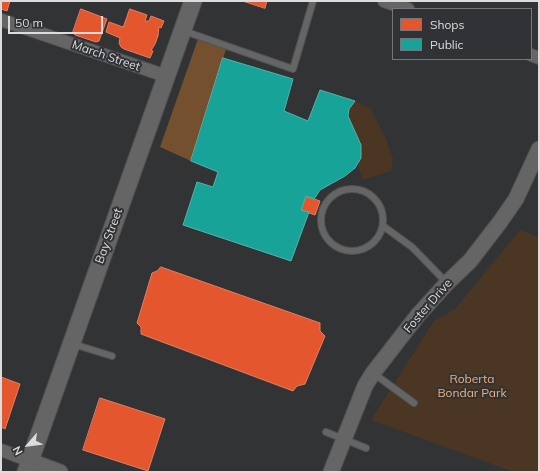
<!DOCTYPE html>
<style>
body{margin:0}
#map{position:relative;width:540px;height:473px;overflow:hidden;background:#323334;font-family:Mulish,sans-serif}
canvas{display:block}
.frame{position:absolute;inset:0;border:2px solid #dcdcde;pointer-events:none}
.legend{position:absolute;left:392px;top:8px;width:140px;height:52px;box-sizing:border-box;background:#313235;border:1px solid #757679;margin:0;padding:5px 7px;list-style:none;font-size:12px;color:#dcdcde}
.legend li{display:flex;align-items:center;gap:8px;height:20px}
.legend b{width:20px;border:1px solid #757679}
.north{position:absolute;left:8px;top:425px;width:40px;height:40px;-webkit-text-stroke:3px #313235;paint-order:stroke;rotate:242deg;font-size:11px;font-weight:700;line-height:16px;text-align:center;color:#dcdcde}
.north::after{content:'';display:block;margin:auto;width:14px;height:18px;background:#dcdcde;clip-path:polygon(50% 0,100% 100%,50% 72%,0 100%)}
.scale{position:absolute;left:8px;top:16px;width:95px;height:18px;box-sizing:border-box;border:2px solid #dcdcde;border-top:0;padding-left:5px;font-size:12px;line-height:14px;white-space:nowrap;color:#dcdcde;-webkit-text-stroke:3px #313235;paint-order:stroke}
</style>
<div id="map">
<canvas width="540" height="473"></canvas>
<div class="frame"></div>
<ul class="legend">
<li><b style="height:11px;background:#e4572e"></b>Shops</li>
<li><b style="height:11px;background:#17a398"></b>Public</li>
</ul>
<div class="north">N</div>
<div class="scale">50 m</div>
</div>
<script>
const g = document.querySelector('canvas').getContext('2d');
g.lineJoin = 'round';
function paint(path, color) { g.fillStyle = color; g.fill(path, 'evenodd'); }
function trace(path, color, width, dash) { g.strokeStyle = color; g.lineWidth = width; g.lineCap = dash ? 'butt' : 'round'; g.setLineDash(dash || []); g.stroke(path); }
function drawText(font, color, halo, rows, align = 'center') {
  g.font = font + ' Mulish,sans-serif'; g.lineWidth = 4; g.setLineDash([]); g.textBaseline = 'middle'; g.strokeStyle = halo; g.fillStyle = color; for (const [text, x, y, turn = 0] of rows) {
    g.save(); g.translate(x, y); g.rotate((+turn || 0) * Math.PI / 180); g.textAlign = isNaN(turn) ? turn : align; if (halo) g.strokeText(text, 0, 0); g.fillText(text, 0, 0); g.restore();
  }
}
const green = new Path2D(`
 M355,101L371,109L386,139L393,159L391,171L362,180L358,163C370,143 343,123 349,109C350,106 353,103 355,101Z
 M520,230L539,237V472H514L371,420L434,321L455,309Z`);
const forest = new Path2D(`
 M199,36L227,46L191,161L160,147Z`);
const shops = new Path2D(`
 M1,1H10L7,11L1,9Z
 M243,1H267L265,8Z
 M81,9L107,19L99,41L96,42L75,35L73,32Z
 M130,9L147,15L145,21H149L151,16L164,21L161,28L159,27L158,36L155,44L152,49L151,50L153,51L150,58L124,49L121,47L119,43L120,38L106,32L109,22L123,27Z
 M306,196L320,201L315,215L301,210Z
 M161,267L320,323V331L325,336L305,384L297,386L293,391L141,334V327L137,323L152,273L157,271Z
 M1,377L20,384L5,429L1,427Z
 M100,398L165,419L148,471L83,450Z`);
const public = new Path2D(`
 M223,58L293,79L284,111L308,121L320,90L355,101L349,109L348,116L361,145V158L355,168L345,176L320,190L314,199L306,196L301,210L309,212L291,261L183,225L197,182L213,187L218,172L191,161Z`);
const service = new Path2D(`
 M184,31L293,69L313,1
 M321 220a31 31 0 1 1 62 0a31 31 0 1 1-62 0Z
 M383,226L412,247L447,283
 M73,344L112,356
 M373,373L414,403
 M326,432L366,448`);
const minor = new Path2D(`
 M384,1L408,9
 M1,20L166,76
 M531,55L539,58
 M1,450L30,461`);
const tertiary = new Path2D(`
 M30,461L60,472
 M331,472L365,386L373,373L418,315L447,283L470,261L500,222L516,199L539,149`);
const secondary = new Path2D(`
 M26,472L193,1`);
const streetNames = [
 ["March Street",106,56,19],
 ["Bay Street",109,236,-70],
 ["Foster Drive",428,306,-49]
];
const parkNames = [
 ["Roberta",472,379],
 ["Bondar Park",472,393]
];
paint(green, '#4b3624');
paint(forest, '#74502f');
paint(shops, '#e4572e');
trace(shops, '#e27f63', 1);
paint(public, '#17a398');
trace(public, '#52b4ad', 1);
trace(service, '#515253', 8);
trace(minor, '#515253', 14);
trace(tertiary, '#515253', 17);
trace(secondary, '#515253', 19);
trace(service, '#656566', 6);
trace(minor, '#656566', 12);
trace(tertiary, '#656566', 15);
trace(secondary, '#656566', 17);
drawText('12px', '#dcdcde', '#313235', streetNames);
drawText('12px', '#f0b075', '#313235', parkNames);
</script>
